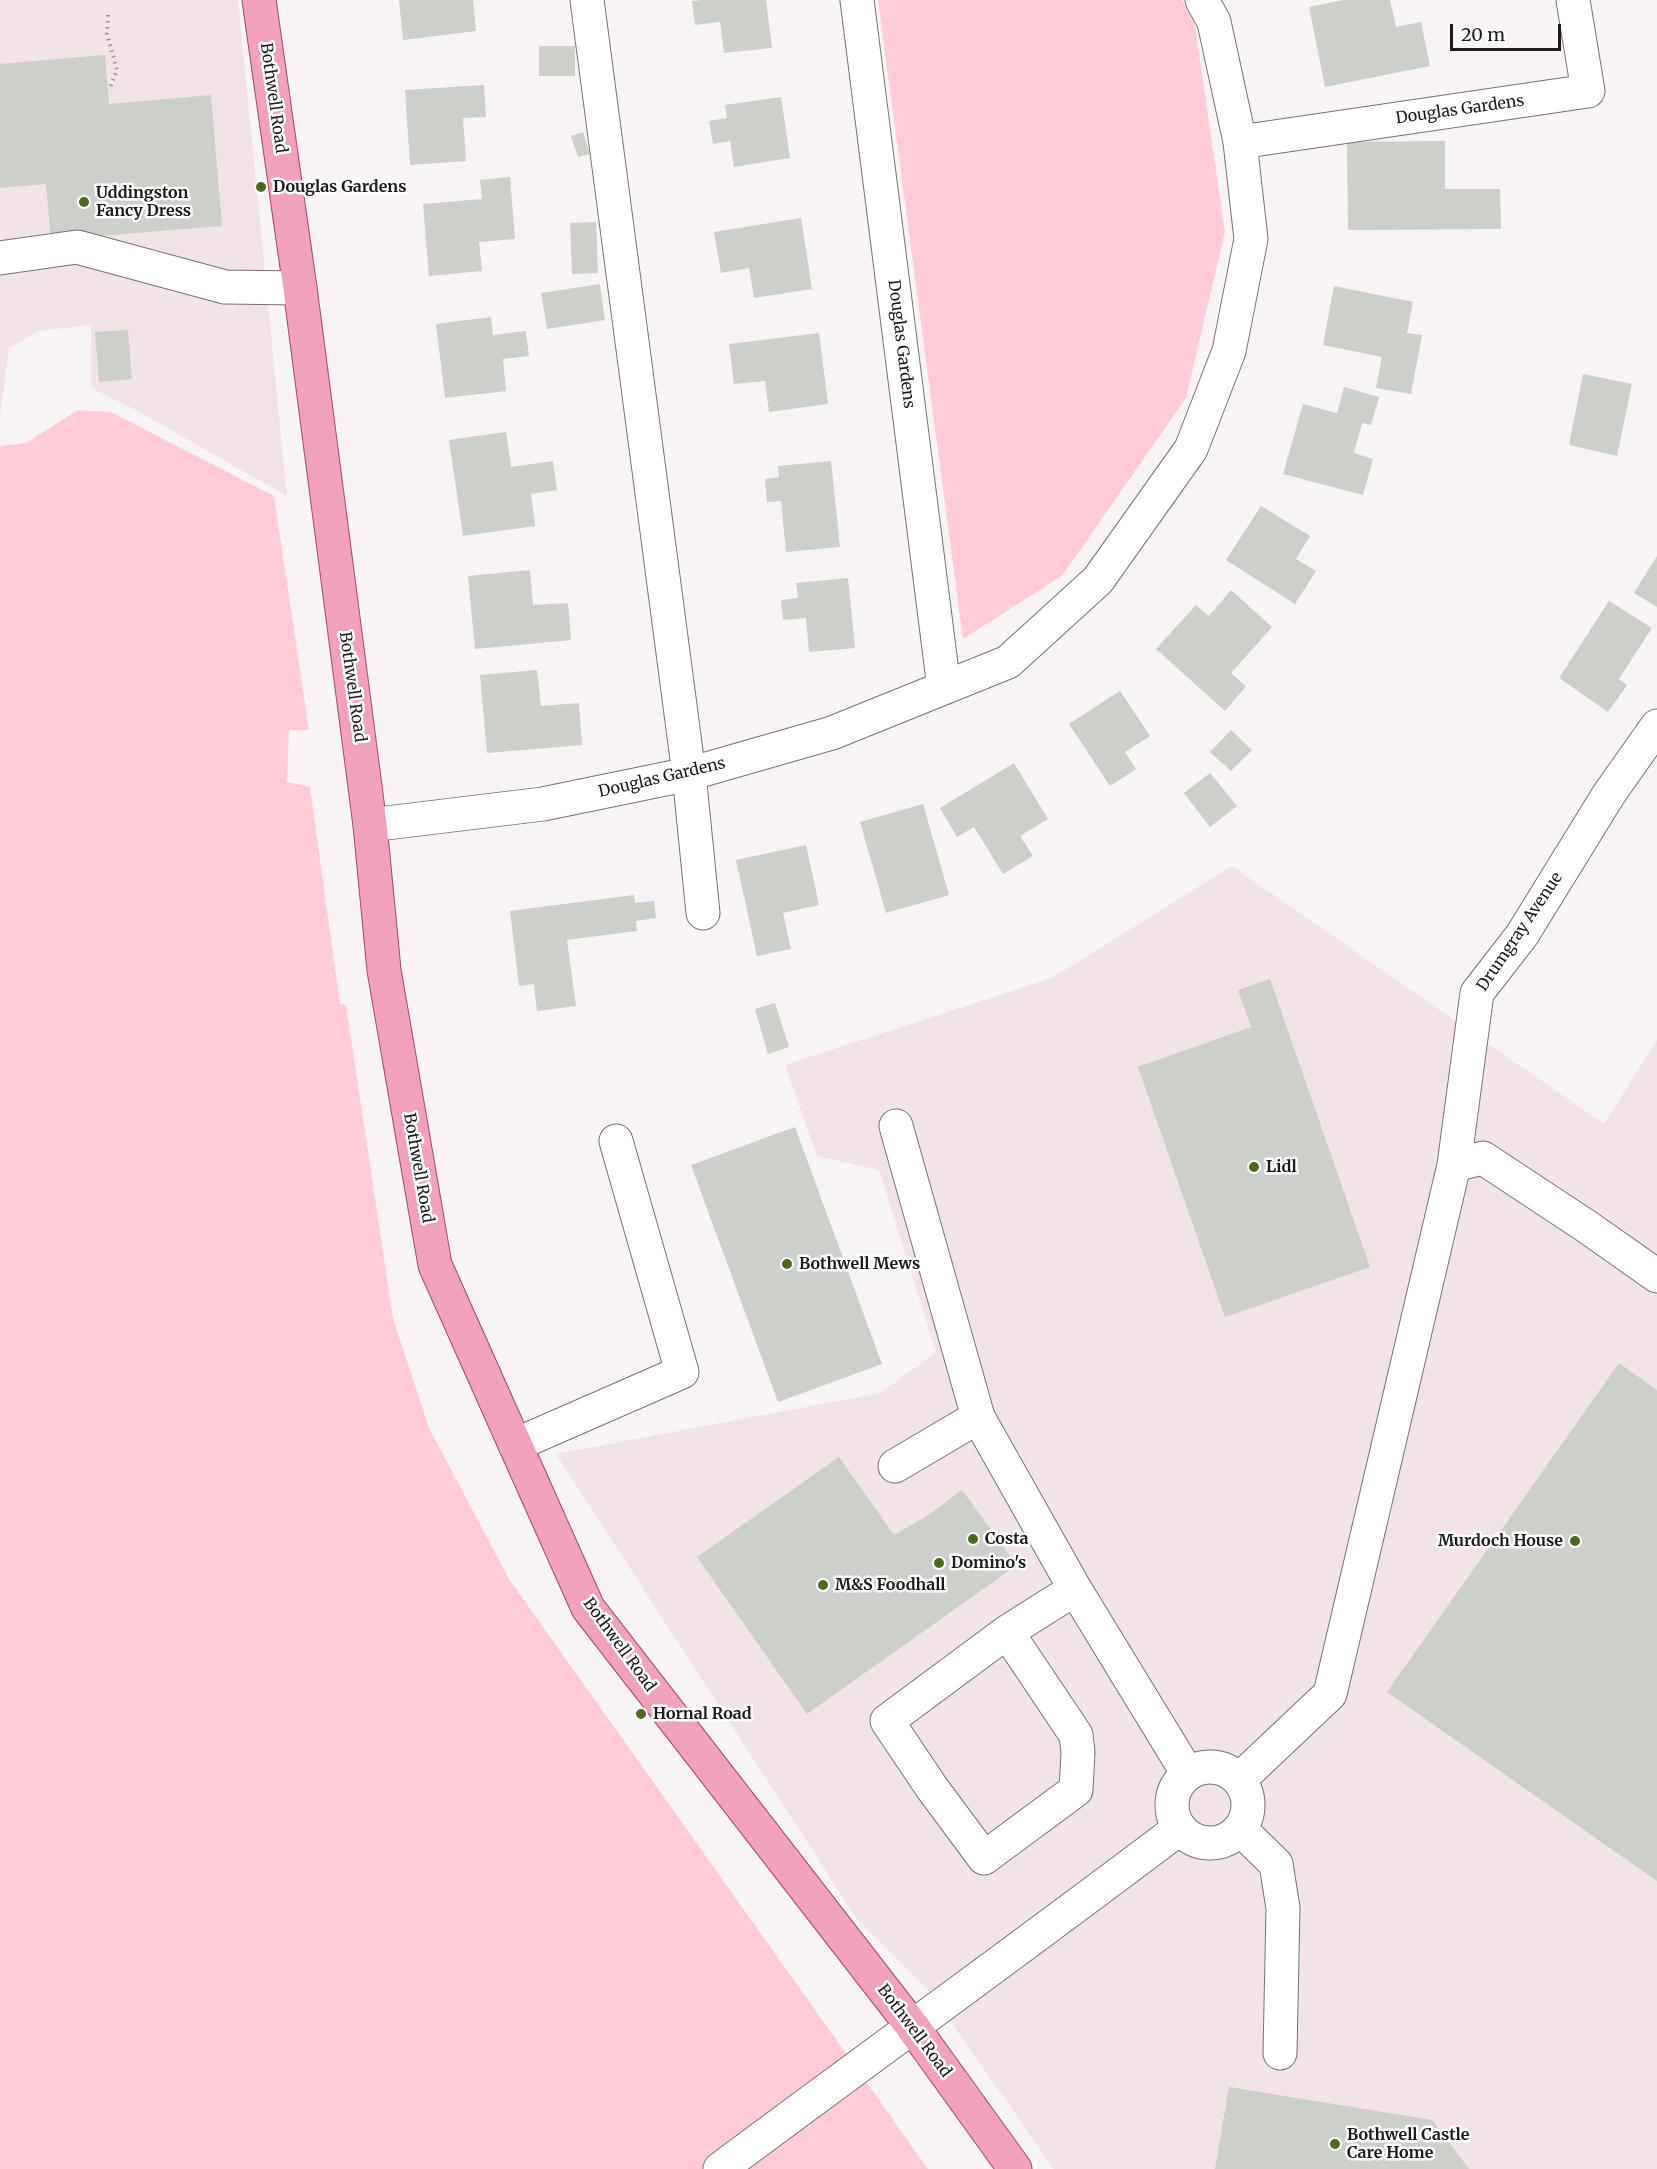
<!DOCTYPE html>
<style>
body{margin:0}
#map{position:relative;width:1657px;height:2169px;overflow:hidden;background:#f8f3f4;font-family:Merriweather,serif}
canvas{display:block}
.scale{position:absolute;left:1450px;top:24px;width:111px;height:27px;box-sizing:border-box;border:3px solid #1c1a1a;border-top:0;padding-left:8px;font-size:18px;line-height:21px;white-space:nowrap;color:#1c1a1a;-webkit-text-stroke:4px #fff;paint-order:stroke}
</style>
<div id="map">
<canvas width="1657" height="2169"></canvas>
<div class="scale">20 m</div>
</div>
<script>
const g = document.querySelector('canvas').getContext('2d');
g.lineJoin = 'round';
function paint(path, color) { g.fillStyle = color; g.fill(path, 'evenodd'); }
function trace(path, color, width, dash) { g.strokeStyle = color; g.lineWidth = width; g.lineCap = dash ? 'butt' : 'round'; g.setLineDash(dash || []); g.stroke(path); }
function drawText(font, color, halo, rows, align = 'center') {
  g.font = font + ' Merriweather,serif'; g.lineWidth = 5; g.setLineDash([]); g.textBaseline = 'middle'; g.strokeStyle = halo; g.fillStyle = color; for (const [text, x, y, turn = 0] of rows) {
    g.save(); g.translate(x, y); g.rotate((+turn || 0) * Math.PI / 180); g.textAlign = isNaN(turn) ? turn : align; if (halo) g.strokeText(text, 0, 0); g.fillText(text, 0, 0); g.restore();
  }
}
const built = new Path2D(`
 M0,0H238L287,496L134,409L91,388V325L38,331L9,348L0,416Z
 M1232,866L1604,1124L1657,1040V2169H1054L929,1991L857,1919L556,1454L881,1393L936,1352L879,1170L817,1156L785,1065L1052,978Z`);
const green = new Path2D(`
 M878,0H1182L1195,26L1225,232L1186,398L1062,576L963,639Z
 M78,410L111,412L274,496L309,730H289L287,782L310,787L340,1004L346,1005L393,1318L429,1428L509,1579L928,2169H0V446L26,443Z`);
const building = new Path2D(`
 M399,0H473L476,31L403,40Z
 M702,0H766L772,48L724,53L720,22L695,25L692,1Z
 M1343,0H1390L1396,27L1421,22L1430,66L1325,87L1309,7Z
 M539,46H575V76H539Z
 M105,55L109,104L211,95L222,226L51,240L46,184L0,188V64Z
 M484,85L486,117L463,118L466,161L410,165L405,90Z
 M781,97L790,158L734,167L730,141L713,144L709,121L727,118L725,105Z
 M583,132L590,154L578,157L571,136Z
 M1445,141V189H1500L1501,229L1348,230L1347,142Z
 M510,177L515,239L479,242L482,271L429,276L423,204L482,199L480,180Z
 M801,218L812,289L754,298L749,268L721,273L714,232Z
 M596,222L598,273L572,274L570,223Z
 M600,284L605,320L547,329L541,293Z
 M1334,286L1413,302L1407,333L1422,335L1411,394L1376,388L1382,357L1323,345Z
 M491,317L493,335L526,331L529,356L503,359L506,391L445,398L436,324Z
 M128,330L132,379L99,382L95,332Z
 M819,333L828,404L769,412L765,381L734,384L729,344Z
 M1583,374L1632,384L1617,456L1569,445Z
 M1344,387L1379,397L1371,425L1362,423L1354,453L1373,459L1363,495L1283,474L1303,404L1337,413Z
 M506,432L511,467L553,461L557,490L531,494L535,526L463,536L449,440Z
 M831,461L840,547L786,552L781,501L767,502L765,479L779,477L778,466Z
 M1261,506L1310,536L1296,559L1316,571L1295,604L1226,560Z
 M1657,556V607L1634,593Z
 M530,570L533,605L568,603L571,640L475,649L468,576Z
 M848,578L855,648L809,652L806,618L783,620L781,600L798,598L796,583Z
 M1231,590L1272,627L1231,673L1246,686L1225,711L1156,649L1196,605L1209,616Z
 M1609,601L1652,628L1619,679L1627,685L1608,712L1559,678Z
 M537,670L541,706L579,703L582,745L487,753L480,675Z
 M1120,691L1150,736L1125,752L1136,769L1110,786L1069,724Z
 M1231,730L1252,750L1231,771L1210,752Z
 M1014,763L1048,819L1020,836L1033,856L1003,874L974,827L957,837L940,808Z
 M1210,773L1237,806L1210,827L1184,793Z
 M923,804L949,895L886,913L860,822Z
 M806,845L819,905L783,913L791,949L757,956L736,860Z
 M634,895L635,903L654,901L656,918L636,921L637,931L567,940L576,1006L537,1011L534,984L519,986L510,911Z
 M1270,979L1370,1267L1225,1317L1138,1067L1251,1027L1238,990Z
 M775,1003L789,1047L768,1054L755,1009Z
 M795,1127L882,1364L778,1402L691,1165Z
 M1619,1363L1657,1390V1881L1387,1692Z
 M839,1457L894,1535L930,1514L962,1490L1017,1565L807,1714L697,1557Z
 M1229,2087L1432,2120L1469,2169H1215Z`);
const path = new Path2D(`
 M108,15L107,34L117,70L109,90`);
const minor = new Path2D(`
 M587,0L689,774L703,913
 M857,0L944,688
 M1240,142L1588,91L1573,0
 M0,258L77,247L225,287L300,288
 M370,825L543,804L689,774L832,733L1008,662L1098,580L1191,449L1229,351L1251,239L1240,142L1214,22L1202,0
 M896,1126L978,1417L1075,1589L1188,1774
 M1454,1165L1483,1158L1586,1226L1657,1276
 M515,1445L682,1372L616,1141
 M895,1466L978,1417
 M1007,1632L1076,1735L1078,1752L1076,1790L984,1858L932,1788L887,1721L1007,1632L1075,1589
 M1172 1805a38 38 0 1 1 76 0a38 38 0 1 1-76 0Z
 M1239,1780L1330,1694L1454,1165L1477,993L1522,935L1609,794L1657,726
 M1240,1829L1276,1864L1283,1908L1280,2053
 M720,2169C873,2055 1028,1943 1180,1828`);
const major = new Path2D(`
 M259,0L300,288L370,825L384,970L435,1265L588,1608L912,2026L1015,2169`);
const markers = [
 [261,187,6,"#4c691d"],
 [84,202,6,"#4c691d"],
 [1254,1167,6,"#4c691d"],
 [787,1264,6,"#4c691d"],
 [973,1539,6,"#4c691d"],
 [1575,1541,6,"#4c691d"],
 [939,1563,6,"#4c691d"],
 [823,1585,6,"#4c691d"],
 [641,1714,6,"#4c691d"],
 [1335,2144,6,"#4c691d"]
];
const streetNames = [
 ["Bothwell Road",273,98,82],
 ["Douglas Gardens",1460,110,-8],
 ["Douglas Gardens",901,344,83],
 ["Bothwell Road",352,687,82],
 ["Douglas Gardens",662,778,-13],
 ["Drumgray Avenue",1520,932,-56],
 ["Bothwell Road",418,1168,80],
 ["Bothwell Road",619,1645,54],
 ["Bothwell Road",914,2031,53]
];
const poiNames = [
 ["Douglas Gardens",273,187],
 ["Uddingston",96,193],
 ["Fancy Dress",96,211],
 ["Lidl",1266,1167],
 ["Bothwell Mews",799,1264],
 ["Costa",985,1539],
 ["Murdoch House",1563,1541,"right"],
 ["Domino's",951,1563],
 ["M&S Foodhall",835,1585],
 ["Hornal Road",653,1714],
 ["Bothwell Castle",1347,2135],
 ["Care Home",1347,2153]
];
paint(built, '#f1e3e6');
paint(green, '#ffcbd7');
paint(building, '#cdcfcb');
trace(minor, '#767273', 35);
trace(major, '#a14a65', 35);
trace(path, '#9b9798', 4, [1.5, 4.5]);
trace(minor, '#fff', 33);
trace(major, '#f1a2bb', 33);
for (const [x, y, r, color] of markers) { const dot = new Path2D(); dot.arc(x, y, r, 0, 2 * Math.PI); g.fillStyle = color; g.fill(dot); trace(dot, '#fff', 2); }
drawText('16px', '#1c1a1a', '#fff', streetNames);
drawText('bold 16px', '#1c1a1a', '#fff', poiNames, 'left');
</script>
